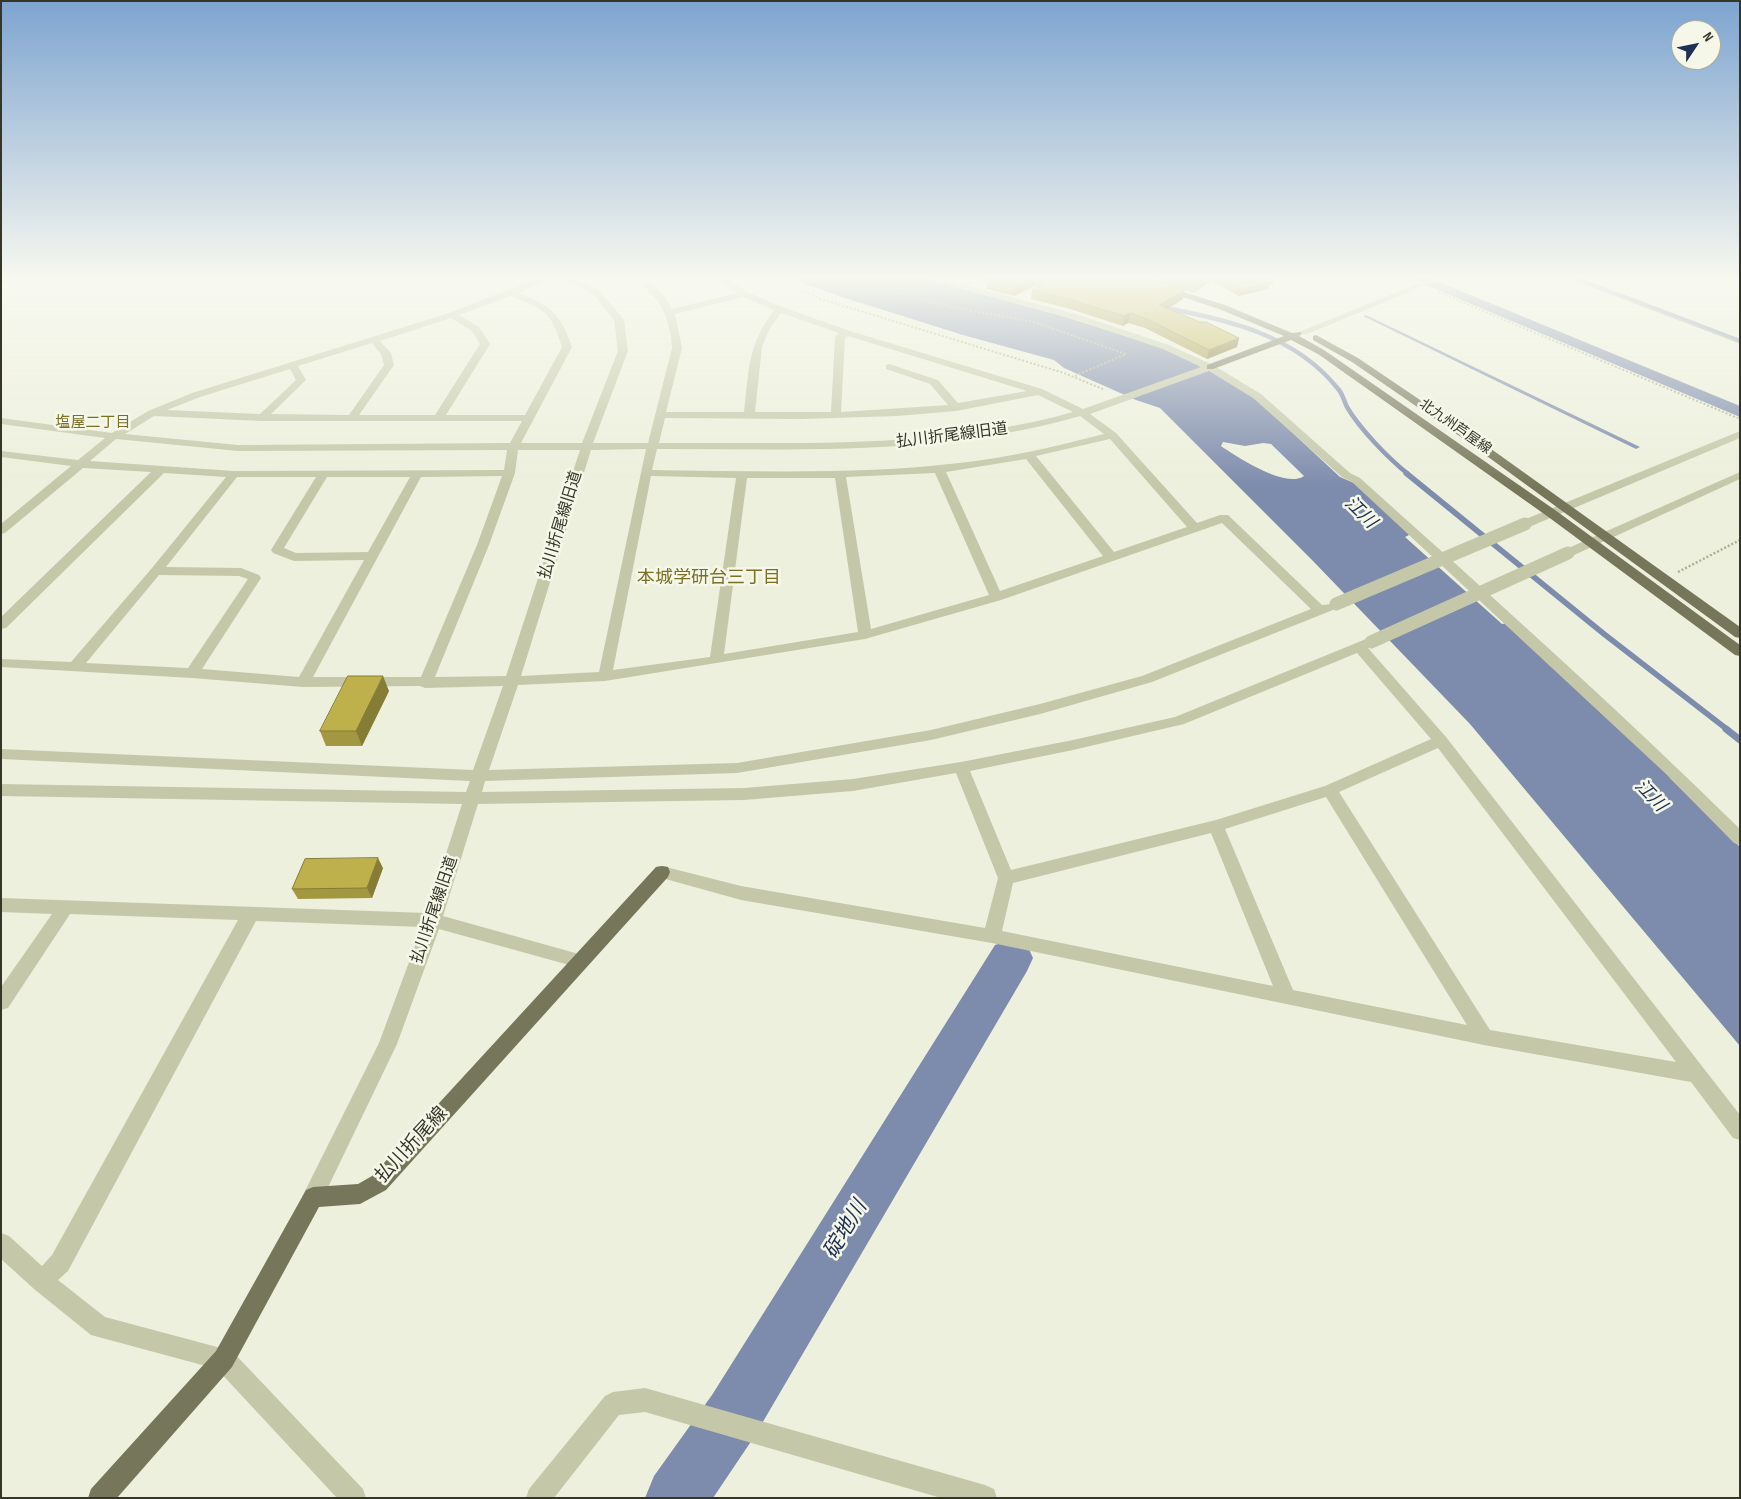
<!DOCTYPE html>
<meta charset="utf-8">
<style>
body{margin:0}
#map{position:relative;width:1741px;height:1499px;overflow:hidden;background:#edf0dc;font-family:"Sofia Sans Condensed",sans-serif}
canvas{display:block}
.frame{position:absolute;inset:0;border:2px solid #353528;pointer-events:none}
.north{position:absolute;left:1671px;top:20px;width:50px;height:50px;box-sizing:border-box;background:#f5f8e8;border:1px solid #a8aa9b;border-radius:50%;rotate:56deg;font-size:14px;font-weight:700;line-height:20px;text-align:center;color:#353528}
.north::after{content:'';display:block;margin:auto;width:18px;height:22px;background:#202f54;clip-path:polygon(50% 0,100% 100%,50% 72%,0 100%)}
</style>
<div id="map">
<canvas width="1741" height="1499"></canvas>
<div class="frame"></div>
<div class="north">N</div>
</div>
<script>
const g = document.querySelector('canvas').getContext('2d');
g.lineJoin = 'round';
function paint(path, color) { g.fillStyle = color; g.fill(path, 'evenodd'); }
function trace(path, color, width, dash) { g.strokeStyle = color; g.lineWidth = width; g.lineCap = dash ? 'butt' : 'round'; g.setLineDash(dash || []); g.stroke(path); }
function drawText(font, color, halo, rows, align = 'center') {
  g.font = font + ' "Sofia Sans Condensed","Noto Sans JP",sans-serif'; g.lineWidth = 5; g.setLineDash([]); g.textBaseline = 'middle'; g.strokeStyle = halo; g.fillStyle = color; for (const [text, x, y, turn = 0] of rows) {
    g.save(); g.translate(x, y); g.rotate((+turn || 0) * Math.PI / 180); g.textAlign = isNaN(turn) ? turn : align; if (halo) g.strokeText(text, 0, 0); g.fillText(text, 0, 0); g.restore();
  }
}
const water = new Path2D(`
 M794,277H919L1066,317L1163,348L1214,373L1252,395L1340,477L1354,483L1411,534L1405,537L1502,624L1509,623L1673,776L1670,778L1740,847V1046L1470,724L1313,561L1160,408L1136,400L1064,368L1054,360L963,335L845,298L808,285ZM1223,442L1245,446L1263,443L1271,444L1304,476C1286,489 1237,457 1221,446Z
 M1407,277H1427L1740,406V417Z
 M1366,315L1640,447L1636,449L1363,316Z`);
const streamFar2 = new Path2D(`
 M979,277L995,280
 M1572,277L1740,341
 M1160,307C1226,319 1295,334 1339,390C1343,395 1344,401 1347,407C1360,429 1388,458 1408,474`);
const streamFar1 = new Path2D(`
 M1406,473L1604,634L1728,730`);
const stream = new Path2D(`
 M1726,729L1740,740`);
const river = new Path2D(`
 M1011,940L1027,945L1033,958L1027,971L754,1437L713,1498H645L654,1476L712,1395L995,945Z`);
const pathFar1 = new Path2D(`
 M772,277L821,299L1064,373L1105,390
 M851,277L907,296L951,307L1034,322L1126,354L1075,376
 M1566,277L1740,343
 M1438,292L1740,419`);
const path = new Path2D(`
 M1678,572L1740,540`);
const minor = new Path2D(`
 M4,277H16L1,285V279Z
 M541,277H554L518,293C551,305 560,313 572,347L521,443H582L618,351L614,320L594,295L561,277H572L600,291L624,320L628,351L593,443H648L672,348L671,336L666,316L658,301L632,277C650,277 664,293 672,309L737,293L713,277H724L747,292L782,307L850,331L1042,389L1083,409L1201,367L1163,349L1070,318L920,277H935L1076,314L1169,345L1213,365L1261,394L1350,473L1360,478C1488,593 1617,708 1740,829V845L1734,843L1666,774L1352,482L1342,477L1253,398L1209,371L1090,414L1116,433L1197,523L1220,515H1228L1322,605L1333,604L1335,607L1333,610L1152,682L1040,714L931,740L737,773L485,781L482,792L744,788L853,779L961,762L1073,740L1175,717L1366,639H1376L1378,642L1368,648L1446,737L1740,1115V1140L1733,1138L1691,1082L1484,1045L992,943L741,900L662,878L656,877L654,872L656,867L662,866L741,886L985,928L998,878L956,773L853,791L744,800L478,804L443,916L586,956L589,961L586,966L580,968L439,929L397,1044L320,1204L313,1207L306,1204L302,1197L379,1043L422,927L256,921L68,1271L58,1280L105,1317L232,1351L363,1489L366,1498H337L217,1369L91,1335L34,1289L1,1259V1233L9,1236L42,1266L52,1255L238,920L70,914L8,1008L1,1010V987L52,914L1,912V898L427,913L462,804L1,796V784L466,792L470,781L1,759V749L473,770L503,686L425,688L420,686L303,687L192,678L1,667V659L71,662L152,568L226,477L164,473L6,628L1,629V617L151,472L83,468L5,533L1,534V524L71,466L1,457V451L78,460L105,438L1,424V418L112,433L148,411L192,393L449,313ZM510,296C544,309 551,311 562,347L525,415H446L490,344L479,327L459,315ZM743,297L774,310C747,346 749,370 744,412H666L682,348L675,314ZM781,313L839,333L835,337L831,412H755L762,347L770,328ZM451,318L472,331L480,344L435,415H359L394,365L391,353L380,341ZM848,336L1027,391L958,403L938,380L889,364L886,365V369L930,384L948,405L841,412L845,338ZM372,343L381,354L384,365L349,415L271,414L306,380L298,366ZM290,369L296,380L260,414L167,410L200,397ZM1038,395L1073,412C939,450 796,442 659,443L665,418L802,419L897,416L956,411ZM154,416L261,421H522L510,443L238,445L125,434ZM1080,416L1104,434C1056,446 1008,458 959,463C857,475 754,471 652,470L657,449C798,449 943,456 1080,416ZM116,439L238,451L507,450L504,470L234,471L90,461ZM1110,439L1187,527L1114,552L1036,456ZM646,449L599,672L521,676L591,450ZM518,450H580L506,676L435,677L489,545L515,473ZM1026,459L1103,556L1000,591L946,472ZM935,473L989,595L871,629L846,477ZM502,476L477,545L421,677H313L421,477ZM651,476L736,478L710,657L613,670ZM237,477H316L271,550L273,553L294,561L364,560L299,677L202,669L261,578L259,575L241,568L166,567ZM327,477H410L368,552L296,553L284,548ZM747,478H835L858,632L724,654ZM1222,523L1311,609L1142,676L1040,704L931,730L737,763L489,770L518,685L605,681L865,639L1001,600ZM159,575L239,576L248,579L188,668L86,663ZM1357,653L1431,739L1325,786L1216,820L1011,870L970,771L1073,750L1184,724ZM1438,748L1676,1062L1490,1030L1339,792ZM1326,797L1467,1025L1293,990L1225,829ZM1211,833L1273,986L1002,931L1013,883Z
 M1434,277H1446L1307,334H1301L1299,332Z
 M1740,431V438L1529,527H1521L1519,524L1521,521Z
 M1740,472V479L1572,556H1564L1562,553L1564,550Z
 M645,1388L985,1485L994,1489L997,1498H941L645,1412L619,1415L554,1498H526L529,1489L605,1396L613,1392Z`);
const major = new Path2D(`
 M1122,277H1136L1225,305L1292,333L1300,332L1302,334L1299,336L1324,350L1555,510L1740,645V656L1735,655L1547,516L1318,354L1291,340L1213,369H1207V365L1284,336L1219,309Z
 M1316,335L1358,358L1466,431L1740,627V638L1735,637L1458,435L1352,362L1313,340V336Z
 M662,866L668,867L670,872L668,877L386,1190L360,1204L319,1207L232,1367L117,1498H88L91,1489L216,1351L306,1190L313,1187L358,1184L372,1176L656,867Z`);
const minorBridge = new Path2D(`
 M1336,604L1525,524
 M1371,642L1568,553`);
const wall = new Path2D(`
 M989,277H1130L1159,282L1160,277H1274L1273,284L1269,285L1268,289L1239,296L1211,281L1193,293L1184,290L1183,299L1167,309L1239,338L1237,347L1207,359L1145,328L1128,323L1123,326L1067,308L1031,299L1032,290L1038,287H1033L1014,296L986,289L987,280Z
 M389,691L362,746H326L320,731Z
 M383,868L372,898L298,899L292,889Z`);
const shadedWall = new Path2D(`
 M1207,277H1212L1211,281L1193,293L1194,285Z
 M1271,277H1274L1273,284L1269,285L1268,289L1239,296L1241,289L1265,279Z
 M1034,278L1033,287L1014,296L1015,287Z
 M1185,290L1183,299L1158,315L1159,305Z
 M1130,313L1128,323L1123,326L1124,316Z
 M1239,338L1237,347L1207,359L1209,350Z
 M383,676L389,691L362,746L356,731Z
 M378,858L383,868L372,898L367,888Z`);
const building = new Path2D(`
 M989,277H1130L1138,279L1146,277L1185,290L1159,305L1200,322H1206L1239,338L1209,350L1147,319L1130,313L1124,316L1068,299L1032,290L1042,286L1043,280L1041,278H1034L1015,287L987,280Z
 M1168,277H1207L1194,285Z
 M1219,277H1271L1265,279L1270,282L1241,289Z
 M348,676H383L356,731H320Z
 M378,858L367,888L292,889L305,859Z`);
const farStreetnames = [
 ["北九州芦屋線",1455,427,35]
];
const farNeighbourhoodnames = [
 ["塩屋二丁目",93,423]
];
const streetNames = [
 ["払川折尾線旧道",952,436,-7],
 ["払川折尾線旧道",561,525,-73],
 ["払川折尾線旧道",435,910,-71]
];
const waterNames = [
 ["江川",1360,513,44],
 ["江川",1650,796,46]
];
const neighbourhoodNames = [
 ["本城学研台三丁目",709,578]
];
const nearStreetnames = [
 ["払川折尾線",412,1145,-47]
];
const nearWaternames = [
 ["碇地川",846,1230,-59]
];
paint(water, '#7d8bac');
trace(streamFar2, '#7d8bac', 4.5);
trace(streamFar1, '#7d8bac', 5.5);
trace(stream, '#7d8bac', 7);
paint(river, '#7d8bac');
trace(pathFar1, '#afb091', 2, [2, 2]);
trace(path, '#afb091', 2.5, [2, 2]);
paint(minor, '#c4c8a9');
paint(major, '#76765a');
trace(minorBridge, '#c4c8a9', 13);
paint(wall, '#a39841');
paint(shadedWall, '#857c35');
paint(building, '#beb14c');
trace(building, '#857c35', 1);
const sky = g.createLinearGradient(0, 0, 0, 487);
sky.addColorStop(0, '#7da4d0');
sky.addColorStop(0.57, '#f7f8ef');
sky.addColorStop(1, '#f7f8ef00');
g.fillStyle = sky;
g.fillRect(0, 0, 1741, 487);
drawText('14px', '#353528', '#f5f8e8', farStreetnames);
drawText('15px', '#7a7025', '#f5f8e8', farNeighbourhoodnames);
drawText('16px', '#353528', '#f5f8e8', streetNames);
drawText('italic 18px', '#202f54', '#f5f8e8', waterNames);
drawText('18px', '#7a7025', '#f5f8e8', neighbourhoodNames);
drawText('19px', '#353528', '#f5f8e8', nearStreetnames);
drawText('italic 21px', '#202f54', '#f5f8e8', nearWaternames);
</script>
